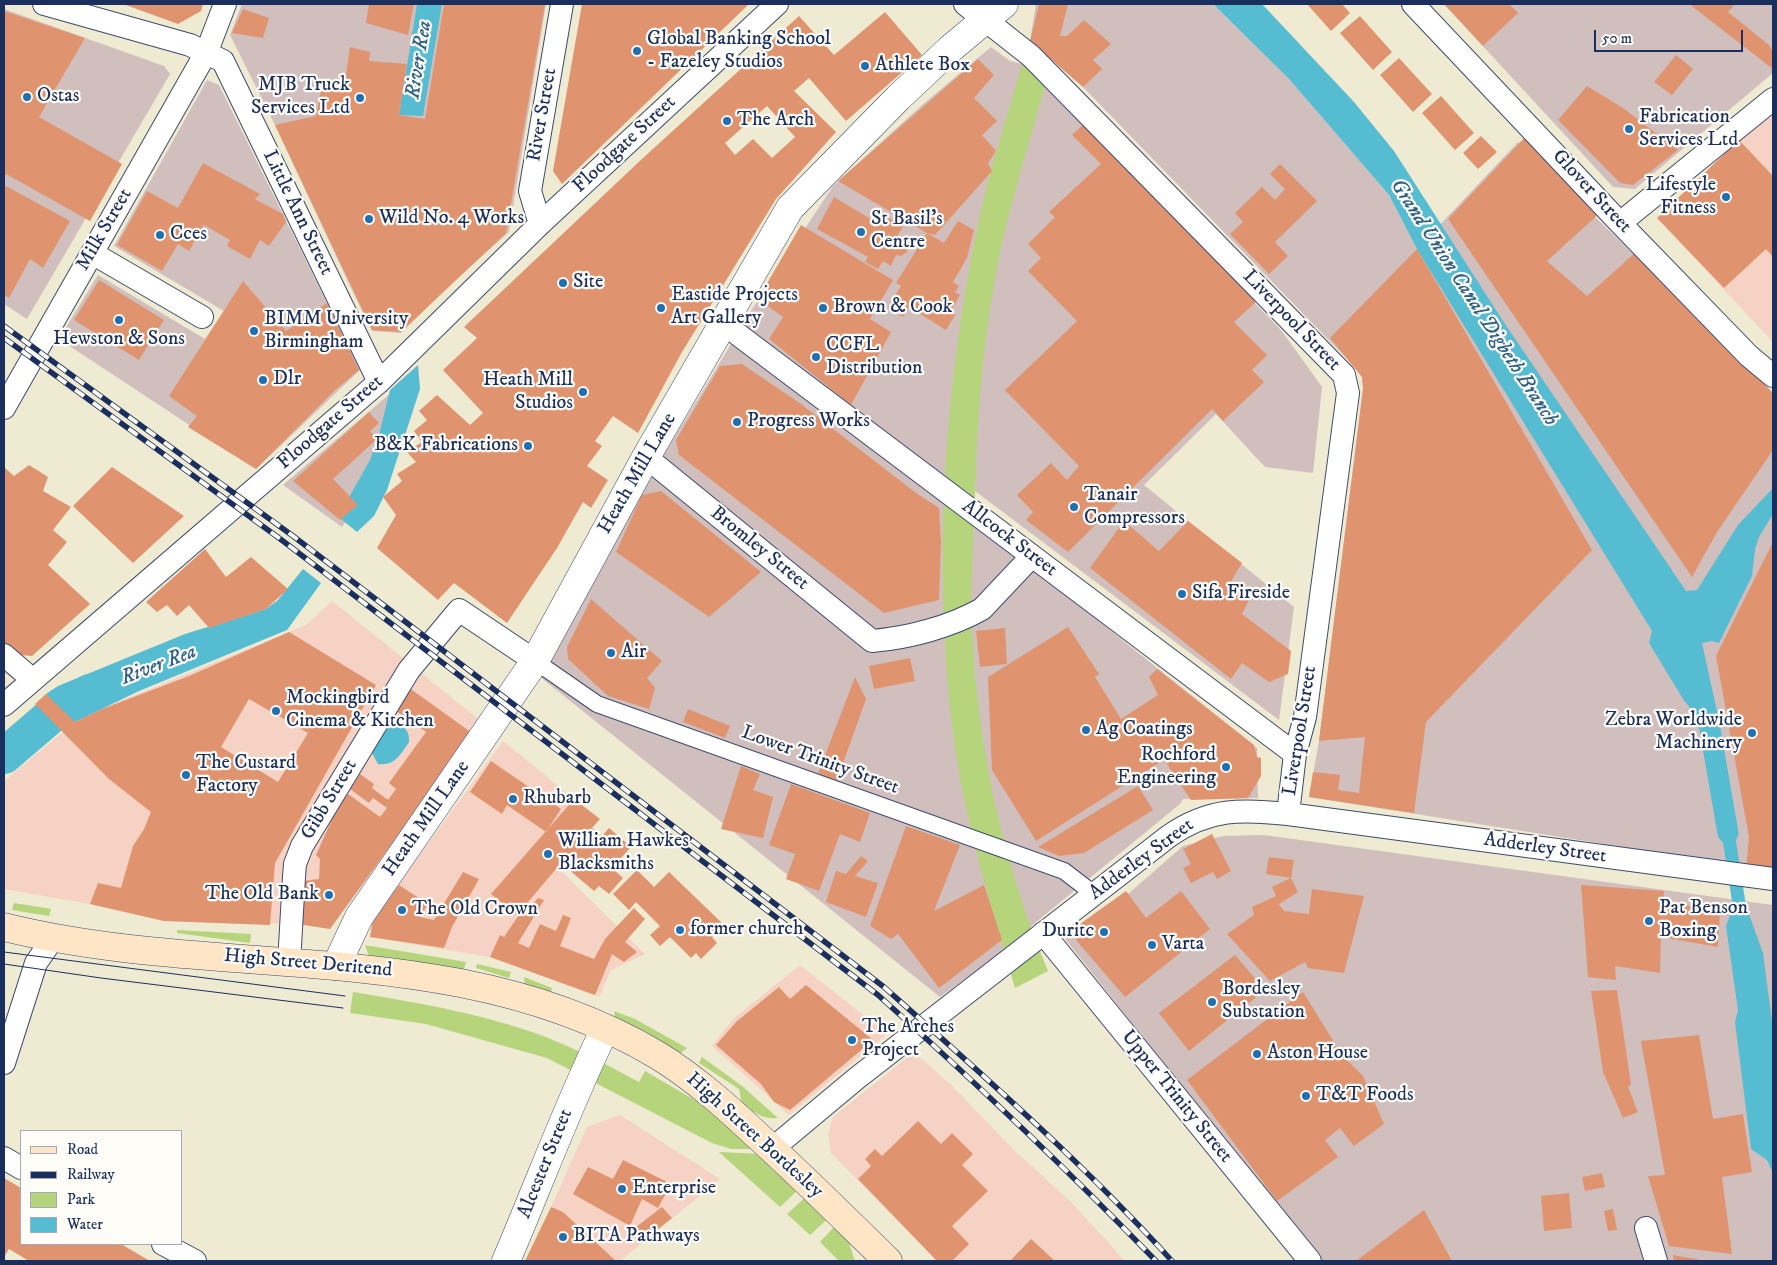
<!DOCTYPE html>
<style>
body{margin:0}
#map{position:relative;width:1777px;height:1265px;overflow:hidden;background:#efead2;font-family:"IM FELL DW Pica",serif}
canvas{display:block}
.frame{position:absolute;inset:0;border:5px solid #1b2f5e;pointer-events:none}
.legend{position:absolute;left:20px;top:1130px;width:162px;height:115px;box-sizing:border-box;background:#fdfcf7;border:1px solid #a3aaba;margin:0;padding:6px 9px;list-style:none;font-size:15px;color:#1b2f5e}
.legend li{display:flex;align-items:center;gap:10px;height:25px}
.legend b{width:25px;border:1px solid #a3aaba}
.scale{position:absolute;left:1594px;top:30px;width:149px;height:22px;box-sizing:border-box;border:2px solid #1b2f5e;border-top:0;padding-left:6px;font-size:15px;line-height:18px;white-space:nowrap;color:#1b2f5e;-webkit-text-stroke:4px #fdfcf7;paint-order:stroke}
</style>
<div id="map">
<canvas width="1777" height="1265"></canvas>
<div class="frame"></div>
<ul class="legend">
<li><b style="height:6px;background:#fde5c5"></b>Road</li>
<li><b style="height:6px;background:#1b2f5e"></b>Railway</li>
<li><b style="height:14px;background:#b5d47b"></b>Park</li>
<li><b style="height:14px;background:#55bcd2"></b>Water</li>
</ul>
<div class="scale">50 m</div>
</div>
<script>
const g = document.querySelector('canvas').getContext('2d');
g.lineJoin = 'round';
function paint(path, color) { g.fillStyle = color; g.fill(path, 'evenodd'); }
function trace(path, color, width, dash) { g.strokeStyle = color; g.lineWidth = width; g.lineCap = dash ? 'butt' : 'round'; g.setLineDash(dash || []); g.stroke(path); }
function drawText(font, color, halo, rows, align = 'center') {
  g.font = font + ' "IM FELL DW Pica",serif'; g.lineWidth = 4.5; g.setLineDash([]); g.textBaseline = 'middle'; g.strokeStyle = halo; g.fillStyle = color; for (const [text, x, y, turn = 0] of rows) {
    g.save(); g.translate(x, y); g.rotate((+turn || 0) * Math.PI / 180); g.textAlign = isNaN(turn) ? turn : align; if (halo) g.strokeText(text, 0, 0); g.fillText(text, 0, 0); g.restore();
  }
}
const built = new Path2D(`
 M1773,115V342L1657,218L1739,140Z
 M332,601L482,722L330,929L298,924L163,921L89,904L4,889V781L75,722L103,708L306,625Z
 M503,741L574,799L535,845L645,954L611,970L599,997L490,957L370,937L373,919Z
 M800,965L887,1034L789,1115L712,1046L733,1019Z
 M914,1052L952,1086L1014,1150L1071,1202L1125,1261H937L831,1153L828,1134L833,1117Z
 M620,1115L720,1179L620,1261H616L563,1212L551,1207L587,1127Z`);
const industrial = new Path2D(`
 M242,4H546L509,232L452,283L401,333L372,331L349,284L275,125L230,35Z
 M1036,4H1213L1289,79L1389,195L1417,249L1518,142L1697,316L1773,401V869L1711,861L1309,797L1319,741L1363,388L1362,377L1353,365L1083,87L1030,41Z
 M1444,4H1773V73L1635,189L1613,187Z
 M4,9L164,66L170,74L27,319L4,304Z
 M991,47L1010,61L1022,64L1045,85L1281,330L1322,387L1313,473L1265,467L1216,414L1144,485L1294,607L1279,720L975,491L974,521L1257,748L1258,798L1183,799L1180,804L1030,927L1018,941L940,997L539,676L642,491L754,306L833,186L922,105Z
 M207,80L219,85L360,370L256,469L59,339L98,275L205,339L224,311L114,246Z
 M392,392L373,472L357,506L342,527L283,485Z
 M1264,835L1773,905V1261H1322L1065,939L1128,894L1183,846L1223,836Z`);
const green = new Path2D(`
 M1022,64L1045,85C1031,138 1014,190 1002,243C984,326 977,411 975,496C973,541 970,587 972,632C978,749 1003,863 1048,971L1015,988C990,902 963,816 952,726C933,563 944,385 978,224C989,170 1007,117 1022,64Z
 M14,903L51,909L49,916L12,910Z
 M177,930L251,934L250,943L177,933Z
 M365,945L466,962L464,969L369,956Z
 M477,964L511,972L509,978L476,968Z
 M524,977L552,988L550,996L525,987Z
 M353,992C413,1002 474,1012 532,1032C569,1045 604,1063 639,1082L645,1071L705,1106L757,1149H731L712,1143L547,1058L426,1024L350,1013Z
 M614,1011L635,1019L687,1048L678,1055L615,1021Z
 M702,1057L742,1086L778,1118C763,1120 754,1112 742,1104L739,1089L699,1063Z
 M719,1152L762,1154L800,1188L780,1207Z
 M808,1195L831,1216L810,1235L787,1214Z
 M838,1223L847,1237L855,1261H839L820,1242Z`);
const water = new Path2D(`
 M417,4H442L423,116L399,115Z
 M1213,4H1262L1354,102L1394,151L1503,321L1686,591L1697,590L1738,525L1773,488V514L1759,537L1755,549L1752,576L1719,643L1712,641L1702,643L1718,716L1714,745L1707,729L1683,699L1649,643L1652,631L1417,249L1389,195L1289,79Z
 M418,365L420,389L387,490L374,516L357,532L336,515L348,499L370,460L379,435L390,390Z
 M303,569L321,583L287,630L139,691L75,722L46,694L58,686L185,634L266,609L278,600Z
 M396,724C405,726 410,732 409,742C400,755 395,766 378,764L372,753L384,726Z
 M1725,814L1734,829L1746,906L1763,953L1773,1029V1173L1767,1160L1751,1149L1735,1022L1738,1010L1726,926L1733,908L1721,829Z`);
const canal = new Path2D(`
 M1708,718L1728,833`);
const river = new Path2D(`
 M4,756L60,708L90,692`);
const building = new Path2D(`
 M123,4H203L201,11L178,24Z
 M369,4H414L408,35L366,23Z
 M444,4H545L506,233L401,332L372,330L275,125L316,116L323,79L345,81L350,47L370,52L369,61L407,64L399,115L425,119Z
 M582,4H749L562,184L553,171Z
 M1039,4H1068L1060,36H1067L1084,20L1111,44L1093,60L1102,69L1083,87L1030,41Z
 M1307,4H1342L1350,13L1331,31Z
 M1444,4H1509L1518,13L1483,46Z
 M1689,4H1735L1728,12L1769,45L1773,52V69Z
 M243,9L269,18L263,38L232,33Z
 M4,11L85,38L39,117L122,164L90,221L6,174L4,179Z
 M885,12L922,55L846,121L809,78L794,91L836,132L776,199L682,352L638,433L613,416L595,441L602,446L587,466L608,480L591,508L583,502L557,548L507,623L454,583L438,600L377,548L396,515L383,497L402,481L397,474L416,462L407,452L422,442L414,431L427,420L419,411L437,395L470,425L483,413L443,370L477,338L464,327L643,158L799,16L834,55ZM767,106L795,137L772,158L753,139L735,155L725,143Z
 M1360,16L1392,52L1373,70L1340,33Z
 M1676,55L1693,69L1672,95L1654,82Z
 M1399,58L1432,94L1413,112L1380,75Z
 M978,59L994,75L974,98L997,121L982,135L996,151L988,163L992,171L935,235L927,233L838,181Z
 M1587,86L1623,108L1678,150L1633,185L1620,183L1558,120Z
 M1441,96L1474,133L1455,150L1422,113Z
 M1088,120L1258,300L1234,322L1267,355L1252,370L1264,382L1223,421L1212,409L1068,552L1026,520L1033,512L1017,495L1051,463L1067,480L1079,466L1005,390L1077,321L1028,271L1041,258L1028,244L1055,217L1049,212L1101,164L1072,135Z
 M1527,135L1602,211L1547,261L1587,296L1636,252L1773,393V450L1717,532L1692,577L1448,219Z
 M1481,136L1497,152L1478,169L1463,153Z
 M1739,140L1773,176V257L1766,249L1724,288L1657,218Z
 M203,163L260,194L255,199L283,214L286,222L269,246L260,240L250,259L227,246L230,240L204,225L189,251L178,244L162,271L117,245L147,191L178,208Z
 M1280,164L1317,201L1275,242L1288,256L1269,274L1230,234L1243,222L1235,213L1262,187L1275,200L1285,189L1270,174Z
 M4,185L70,221L43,268L30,259L9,298L4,295Z
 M834,197L884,227L889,218L903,226L898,235L908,240L907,252L901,256L896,255L891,266L883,261L878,269L865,262L868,257L817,229Z
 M958,221L974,230L967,258L953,282L959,286L955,292L960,295L950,312L955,315L946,330L909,307L903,317L888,307L901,286L896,283L927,233L944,243Z
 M801,225L893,280L870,319L891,332L851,405L769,339L783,317L758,299Z
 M1417,249L1592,550L1426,722L1414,813L1309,797L1313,772L1340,775L1338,790L1359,793L1365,737L1319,741L1363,389L1362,377L1330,338Z
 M99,280L164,320L139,360L74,320Z
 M243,281L286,331L327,303L359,370L334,391L256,469L188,427L197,416L169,396Z
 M742,364L801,404L916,493L939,508L941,542L939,600L884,613L679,455L676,440L720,366Z
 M369,412L379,423L370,431L377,439L333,479L358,505L340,520L293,481Z
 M29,465L48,477L43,491L71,507L53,530L67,542L48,565L90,604L32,656L10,654L4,648V467L14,476Z
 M112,467L184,516L133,563L73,506Z
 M661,491L761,572L709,617L616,552L642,495Z
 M1124,521L1159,551L1188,521L1242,563L1229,585L1249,600L1242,614L1291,651L1288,674L1269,682L1242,663L1231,679L1090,568Z
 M1773,542V874L1746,870L1749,837L1716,656Z
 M205,549L226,577L251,557L288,589L266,609L209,628L189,605L177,616L167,605L157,612L146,602Z
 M591,599L662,661L647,678L655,688L649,709L608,696L568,659L567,647Z
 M1068,627L1099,674L1095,677L1121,719L1158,695L1149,677L1157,669L1254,745L1257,757L1261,758V776L1248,798L1191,800L1167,764L1190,743L1036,841L992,770L988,677Z
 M1005,628L1007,664L980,667L976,631Z
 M289,632L376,685L275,863L270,925L164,921L90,904L98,883L121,888L133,846L144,829L151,812L109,779L35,704L46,694L75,722L102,709L189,676ZM249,699L308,733L278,782L221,747Z
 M910,658L915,681L874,689L869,666Z
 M855,677L866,699L837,780L818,774Z
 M408,687L472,733L330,929L298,924L303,881L319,879L320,859L316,855L337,808L348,794L380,817L387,808L373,798L369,803L350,789L360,774L374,784L372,788L388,800L396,789L389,783L426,732L392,708Z
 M688,709L730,726L725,738L683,722Z
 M491,761L561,809L546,832L507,805L502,814L470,792Z
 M741,766L760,774L753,790L773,797L763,838L721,829Z
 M791,784L870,813L860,842L840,834L819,891L786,879L795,854L769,845Z
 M1138,786L1153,810L1084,853L1059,856L1038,847Z
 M574,799L600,819L592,828L602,836L609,828L631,847L612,868L623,878L609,894L599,886L594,891L561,863L517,915L491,894Z
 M906,826L960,845L934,911L984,885L1002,940L939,988L898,934L891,939L870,926Z
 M1212,834L1231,871L1217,879L1213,872L1191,883L1183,868L1191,864L1183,849Z
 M861,856L868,861L855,876L878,883L866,917L826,902L836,871L846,874Z
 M1269,857L1294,860L1291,878L1266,874Z
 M637,870L654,887L669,872L724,925L712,937L717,943L701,959L696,953L691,958L670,937L660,946L650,935L660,926L636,902L629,910L613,894Z
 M463,872L479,879L452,927L444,948L370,937L373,919L399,885L428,904L420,917L434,920Z
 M1291,878L1298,892L1279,904L1284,911L1309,914L1312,889L1364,896L1344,973L1308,968L1305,962L1270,981L1227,934L1254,915L1252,907L1276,896L1272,887Z
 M1581,885L1664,891L1663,902L1720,910L1718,947L1661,937L1660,973L1615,966L1616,980L1588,977Z
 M1126,891L1146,918L1181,891L1210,929L1125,997L1076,940L1080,924Z
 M538,898L544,900L518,943L529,948L540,924L556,931L563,915L571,918L560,946L594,959L605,939L634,908L645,919L625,942L637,952L624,962L612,954L595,995L490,957L500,935L504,937L527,903L532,905Z
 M1235,955L1265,990L1189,1051L1159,1013Z
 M806,985L873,1040L790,1110L774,1102L761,1084L716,1045L736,1022L779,987L790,999Z
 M1617,990L1631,1084L1628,1087L1638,1112L1623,1118L1603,1072L1591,991Z
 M1303,992L1342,1055L1363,1076L1384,1124L1354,1146L1340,1128L1325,1140L1338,1157L1277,1201L1187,1080Z
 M1699,1035L1713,1119L1743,1114L1752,1172L1722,1177L1732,1254L1669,1246L1648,1176L1665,1175L1641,1041Z
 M918,1121L941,1144L952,1133L973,1154L962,1165L988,1191L952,1226L969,1244L952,1261H937L858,1179L871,1166L865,1159L875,1149L882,1156Z
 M623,1160L671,1184L658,1208L642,1199L630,1226L573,1194L588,1167L613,1179Z
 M1602,1173L1605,1187L1585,1191L1582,1177Z
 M4,1178L21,1188V1244H121L150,1261H29L9,1249L4,1257Z
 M1569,1193L1572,1228L1544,1231L1541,1196Z
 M551,1207L563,1212L616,1261H525Z
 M662,1207L672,1218L646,1239L636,1227Z
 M1613,1209L1617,1230L1608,1231L1604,1211Z
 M1424,1210L1452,1261H1356Z
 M1031,1239L1055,1261H1010Z
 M1673,1255L1701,1260V1261H1674Z`);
const pedestrian = new Path2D(`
 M535,661L597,704L1064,871L1094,894`);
const minor = new Path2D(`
 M44,4L190,45L223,61L379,382
 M965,4L1031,56L1344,375L1348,393L1305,717L1295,754L1288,814
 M1413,4L1620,223L1749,356L1773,376
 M1620,223L1773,99
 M540,224L530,191L562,4
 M92,253L202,317
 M724,324L1295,754
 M4,408L207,51L225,4
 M646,457L872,641C908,638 950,627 982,609L1032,556
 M4,655L33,680
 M4,705L379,382L540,224L777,4
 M1043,933L1310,1261
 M289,963L294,877L295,864L302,846L409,670L459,610L535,661
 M4,1063L36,963L54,937
 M772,1149L857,1078L1169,836C1209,808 1242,809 1288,814L1773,879
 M4,1158L21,1168
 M1646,1228L1656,1261
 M163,1244L195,1261`);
const tertiary = new Path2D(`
 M336,966L359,917L535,661L646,457L790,208L898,98L950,49L1004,4
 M506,1261C539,1184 568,1105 605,1029`);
const secondary = new Path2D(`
 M4,927C221,981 456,935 657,1055C695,1078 728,1108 760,1138C804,1178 846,1220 888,1261`);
const tram = new Path2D(`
 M4,952L345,996
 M4,964L101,978L343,1008`);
const rail = new Path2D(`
 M4,326L293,536L884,987C983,1075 1083,1163 1172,1261
 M4,338L279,538L878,995C974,1081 1067,1169 1156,1261`);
const markers = [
 [637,51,5,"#1f6fb2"],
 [865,66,5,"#1f6fb2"],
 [27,97,5,"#1f6fb2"],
 [360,98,5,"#1f6fb2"],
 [727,121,5,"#1f6fb2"],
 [1629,129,5,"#1f6fb2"],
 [1726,197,5,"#1f6fb2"],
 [369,219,5,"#1f6fb2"],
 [861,232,5,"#1f6fb2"],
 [160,235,5,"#1f6fb2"],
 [563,283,5,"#1f6fb2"],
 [661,308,5,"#1f6fb2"],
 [823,308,5,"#1f6fb2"],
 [119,320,5,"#1f6fb2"],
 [254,331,5,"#1f6fb2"],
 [816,357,5,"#1f6fb2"],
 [263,380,5,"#1f6fb2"],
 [583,392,5,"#1f6fb2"],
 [737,422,5,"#1f6fb2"],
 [528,446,5,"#1f6fb2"],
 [1074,507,5,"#1f6fb2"],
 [1182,594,5,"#1f6fb2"],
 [611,653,5,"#1f6fb2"],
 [276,711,5,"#1f6fb2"],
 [1086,730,5,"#1f6fb2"],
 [1752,733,5,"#1f6fb2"],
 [1226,767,5,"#1f6fb2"],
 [186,775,5,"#1f6fb2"],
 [513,799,5,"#1f6fb2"],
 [548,854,5,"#1f6fb2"],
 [329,895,5,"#1f6fb2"],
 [402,910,5,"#1f6fb2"],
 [1649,921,5,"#1f6fb2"],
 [680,930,5,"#1f6fb2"],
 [1104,932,5,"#1f6fb2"],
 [1152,945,5,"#1f6fb2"],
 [1212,1002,5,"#1f6fb2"],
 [852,1040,5,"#1f6fb2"],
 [1257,1054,5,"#1f6fb2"],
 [1306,1096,5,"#1f6fb2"],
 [622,1189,5,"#1f6fb2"],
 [563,1237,5,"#1f6fb2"]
];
const poiNames = [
 ["Global Banking School",647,40],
 ["- Fazeley Studios",647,63],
 ["Athlete Box",875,66],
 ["MJB Truck",350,86,"right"],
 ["Services Ltd",350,109,"right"],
 ["Ostas",37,97],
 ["Fabrication",1639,118],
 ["Services Ltd",1639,141],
 ["The Arch",737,121],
 ["Lifestyle",1716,186,"right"],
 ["Fitness",1716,209,"right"],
 ["Wild No. 4 Works",379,219],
 ["St Basil's",871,220],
 ["Centre",871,243],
 ["Cces",170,235],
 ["Site",573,283],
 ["Eastide Projects",671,296],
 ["Art Gallery",671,319],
 ["Brown & Cook",833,308],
 ["BIMM University",264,320],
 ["Birmingham",264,343],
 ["Hewston & Sons",119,340,"center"],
 ["CCFL",826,346],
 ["Distribution",826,369],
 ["Dlr",273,380],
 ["Heath Mill",573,381,"right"],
 ["Studios",573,404,"right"],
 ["Progress Works",747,422],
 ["B&K Fabrications",518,446,"right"],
 ["Tanair",1084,496],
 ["Compressors",1084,519],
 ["Sifa Fireside",1192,594],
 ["Air",621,653],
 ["Mockingbird",286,699],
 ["Cinema & Kitchen",286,722],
 ["Zebra Worldwide",1742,721,"right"],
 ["Machinery",1742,744,"right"],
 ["Ag Coatings",1096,730],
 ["Rochford",1216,756,"right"],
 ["Engineering",1216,779,"right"],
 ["The Custard",196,764],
 ["Factory",196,787],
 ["Rhubarb",523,799],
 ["William Hawkes",558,842],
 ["Blacksmiths",558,865],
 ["The Old Bank",319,895,"right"],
 ["Pat Benson",1659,909],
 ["Boxing",1659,932],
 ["The Old Crown",412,910],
 ["former church",690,930],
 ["Duritc",1094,932,"right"],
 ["Varta",1162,945],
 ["Bordesley",1222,990],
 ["Substation",1222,1013],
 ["The Arches",862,1028],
 ["Project",862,1051],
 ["Aston House",1267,1054],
 ["T&T Foods",1316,1096],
 ["Enterprise",632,1189],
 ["BITA Pathways",573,1237]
];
const streetNames = [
 ["River Street",543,115,-80],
 ["Floodgate Street",625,145,-43],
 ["Glover Street",1591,192,47],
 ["Little Ann Street",297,213,64],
 ["Milk Street",105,230,-60],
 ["Liverpool Street",1291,321,46],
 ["Floodgate Street",331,423,-41],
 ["Heath Mill Lane",638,474,-60],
 ["Allcock Street",1009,539,37],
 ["Bromley Street",759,549,39],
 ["Liverpool Street",1301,731,-81],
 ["Lower Trinity Street",820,761,20],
 ["Gibb Street",330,800,-59],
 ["Heath Mill Lane",427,819,-55],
 ["Adderley Street",1545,849,8],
 ["Adderley Street",1142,860,-36],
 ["High Street Deritend",308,964,5],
 ["Upper Trinity Street",1176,1097,51],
 ["High Street Bordesley",754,1136,42],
 ["Alcester Street",546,1164,-68]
];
const waterNames = [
 ["River Rea",420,60,-81],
 ["Grand Union Canal Digbeth Branch",1473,303,57],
 ["River Rea",159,666,-21]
];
paint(built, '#f6d2c4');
paint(industrial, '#d1bfbe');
paint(green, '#b5d47b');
paint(water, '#55bcd2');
trace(canal, '#55bcd2', 21);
trace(river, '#55bcd2', 36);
paint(building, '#df946f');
trace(pedestrian, '#3b4b6f', 18);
trace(minor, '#3b4b6f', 24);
trace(tertiary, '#3b4b6f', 29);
trace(secondary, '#3b4b6f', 29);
trace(pedestrian, '#fff', 16);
trace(minor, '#fff', 22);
trace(tertiary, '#fff', 28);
trace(secondary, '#fde5c5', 28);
trace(tram, '#1b2f5e', 1);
trace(rail, '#1b2f5e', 5.5);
trace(rail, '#fdfcf7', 4, [11]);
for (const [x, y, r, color] of markers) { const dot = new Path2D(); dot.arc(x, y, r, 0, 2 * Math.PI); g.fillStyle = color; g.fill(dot); trace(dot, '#fdfcf7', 2); }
drawText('20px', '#1b2f5e', '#fdfcf7', poiNames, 'left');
drawText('20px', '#1b2f5e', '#fdfcf7', streetNames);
drawText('italic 21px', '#2f6087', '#fdfcf7', waterNames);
</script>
